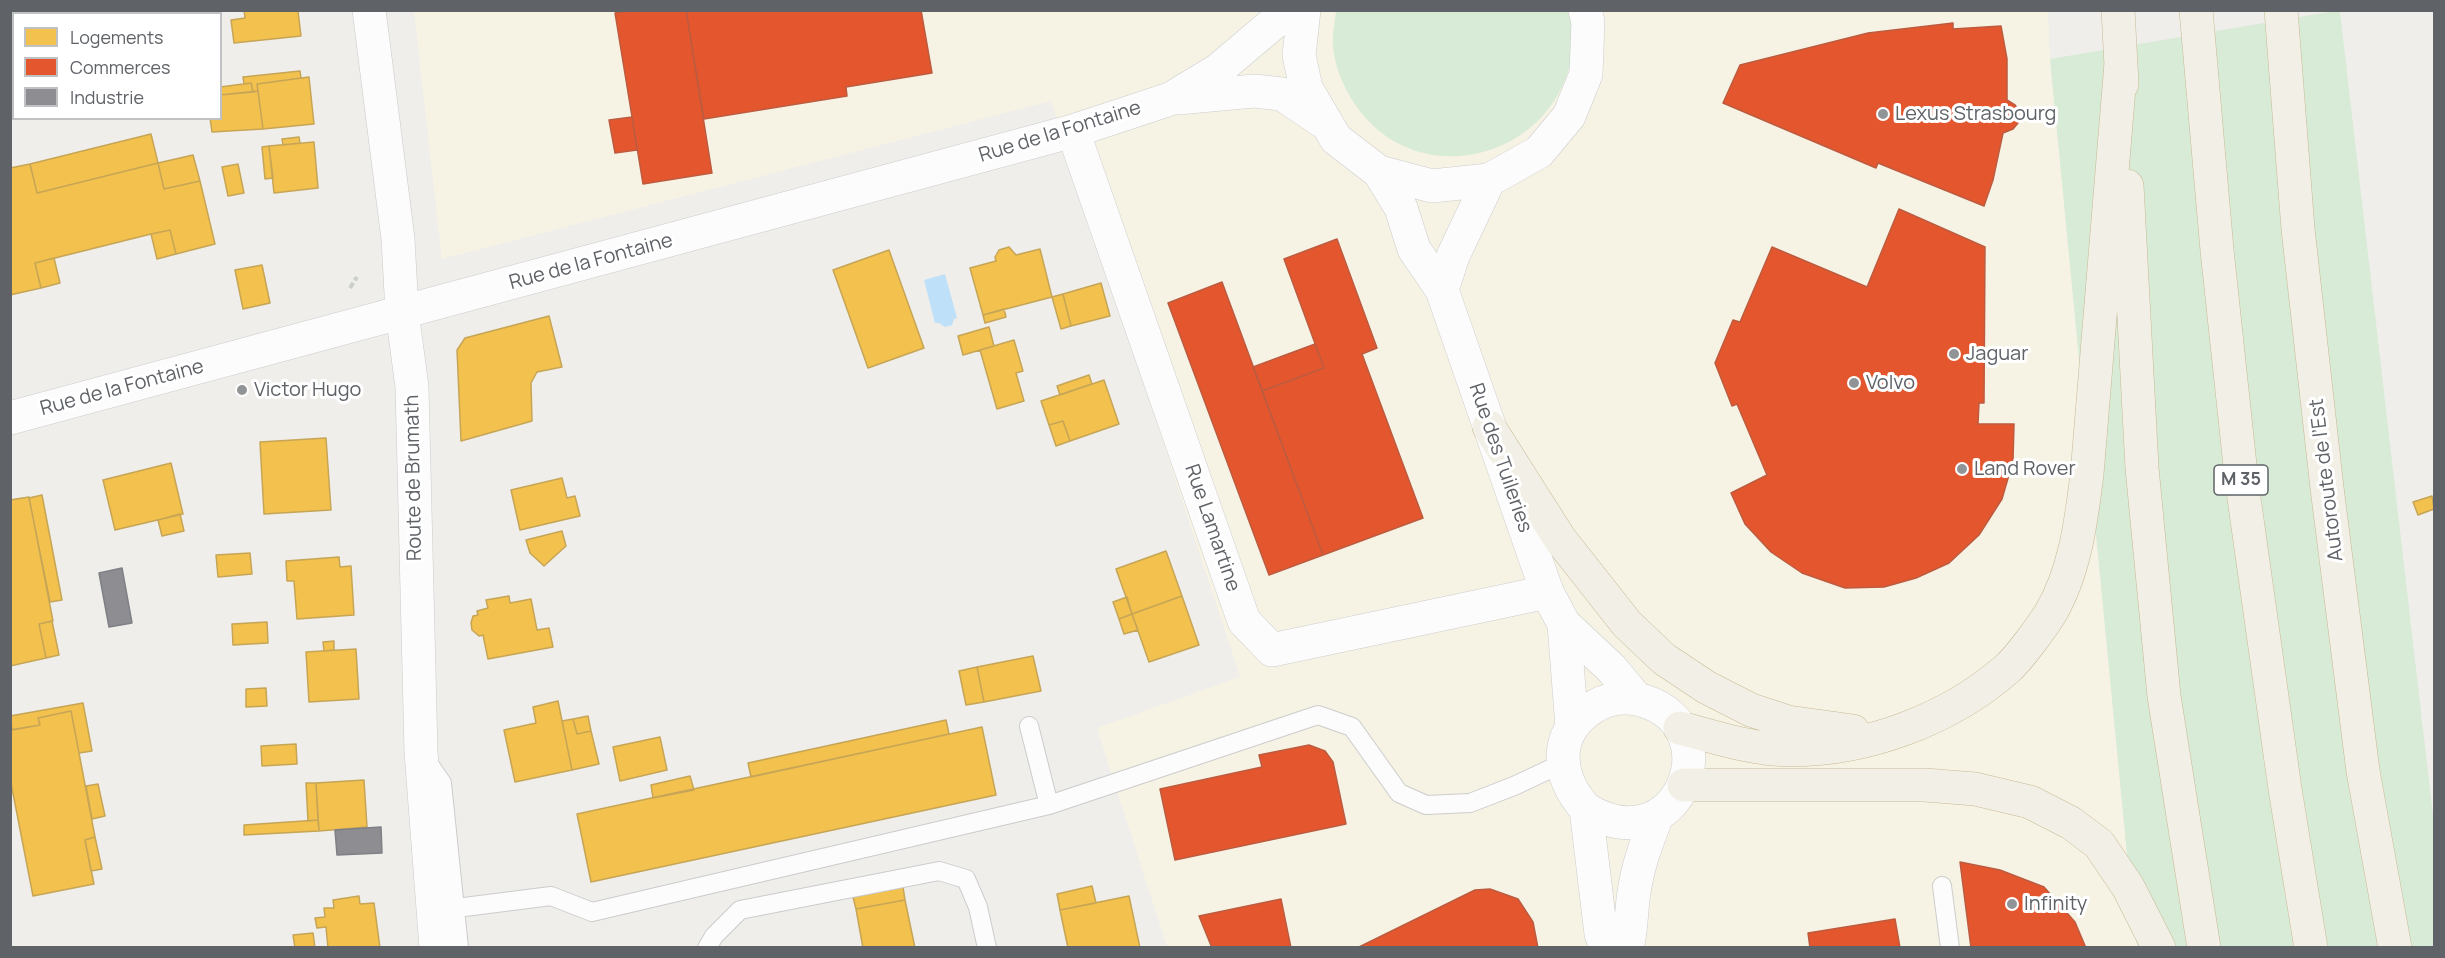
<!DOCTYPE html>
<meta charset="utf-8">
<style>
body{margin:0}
#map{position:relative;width:2445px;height:958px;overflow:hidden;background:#efeeea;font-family:Manrope,sans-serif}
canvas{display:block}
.frame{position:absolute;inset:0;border:12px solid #5f6368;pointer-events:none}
.legend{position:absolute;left:12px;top:12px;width:210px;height:108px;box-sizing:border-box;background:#fff;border:2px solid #bfc1c3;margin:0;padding:8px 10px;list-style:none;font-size:18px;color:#5f6368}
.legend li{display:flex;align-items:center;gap:12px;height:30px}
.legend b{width:30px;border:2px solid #bfc1c3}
</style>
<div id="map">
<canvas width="2445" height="958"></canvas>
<div class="frame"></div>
<ul class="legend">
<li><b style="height:16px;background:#f2c14e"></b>Logements</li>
<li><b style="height:16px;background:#e4572e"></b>Commerces</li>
<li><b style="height:16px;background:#8d8d92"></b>Industrie</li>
</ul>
</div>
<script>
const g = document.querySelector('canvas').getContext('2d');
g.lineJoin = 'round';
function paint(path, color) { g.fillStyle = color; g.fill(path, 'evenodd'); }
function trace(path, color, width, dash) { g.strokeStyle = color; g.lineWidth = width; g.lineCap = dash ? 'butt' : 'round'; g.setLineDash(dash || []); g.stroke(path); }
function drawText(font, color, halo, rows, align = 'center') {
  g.font = font + ' Manrope,sans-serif'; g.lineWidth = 6; g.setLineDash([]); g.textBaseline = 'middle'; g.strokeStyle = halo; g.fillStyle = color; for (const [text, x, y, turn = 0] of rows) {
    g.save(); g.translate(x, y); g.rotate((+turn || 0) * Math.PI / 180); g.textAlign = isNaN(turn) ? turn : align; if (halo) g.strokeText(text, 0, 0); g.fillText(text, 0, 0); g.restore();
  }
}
const commercial = new Path2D(`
 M414,11H2048L2050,59L2135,937L2138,947H1167L1097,728L1240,677L1051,101L442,259Z`);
const green = new Path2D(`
 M1336,10L1570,11C1571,22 1574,35 1573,47C1561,157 1420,197 1356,106C1344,88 1335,68 1333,47C1332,35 1335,22 1336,10Z
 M2329,11H2380L2340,12L2434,824V947H2138L2135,937L2050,59L2329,12Z`);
const water = new Path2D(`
 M945,274L957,318L954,319L952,325L945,327L939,323H935L924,280Z`);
const homes = new Path2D(`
 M99,10H159V11L150,14H100Z
 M244,10H302L298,11L301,36L234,43L231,20L245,18Z
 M300,71L301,78L257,84L258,91L253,92L251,83L244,84L243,77Z
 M309,77L314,124L263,129L257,84Z
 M251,83L253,92L220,95V87Z
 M258,91L263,129L212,132L210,118H220V95Z
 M151,134L158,163L37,193L30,164Z
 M299,137L300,143L283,145L282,139Z
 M314,142L318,188L274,193L269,146Z
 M269,146L273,178L265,179L262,147Z
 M193,155L200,181L164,189L158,163Z
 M158,163L164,189L200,181L215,244L176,254L170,230L151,234L35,263L41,288L10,295V168L30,164L37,193Z
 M238,164L244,193L228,196L222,167Z
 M170,230L176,254L157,259L151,234Z
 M1009,247L1016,255L1040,249L1052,297L983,315L970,268L996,261L995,257L999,250Z
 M889,250L924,348L868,368L833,270Z
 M54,258L60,283L41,288L35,263Z
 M262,265L270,303L243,309L235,270Z
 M1101,283L1110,316L1071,326L1063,294Z
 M1063,294L1071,326L1061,329L1052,297Z
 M1004,309L1006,317L985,323L983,315Z
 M549,316L562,367L537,372L531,383L532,421L461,441L457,350L465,338Z
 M989,327L994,346L963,355L958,336Z
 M1014,340L1023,371L1016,373L1024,401L997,409L980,350Z
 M1089,375L1092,384L1060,395L1057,386Z
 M1104,380L1119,424L1070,441L1063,421L1049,425L1041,401Z
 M1063,421L1070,441L1056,446L1049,425Z
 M326,438L331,510L264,514L260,442Z
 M171,463L183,514L115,530L103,480Z
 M562,478L567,498L575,496L580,516L520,530L511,490Z
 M42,495L62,600L50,602L29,498Z
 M2432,496L2434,509L2418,515L2413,502Z
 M29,497L53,621L39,624L46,658L10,666V500Z
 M180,514L184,531L162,536L158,520Z
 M562,531L566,546L544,566L530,553L526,540Z
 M1166,551L1182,596L1132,614L1116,569Z
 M250,553L252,574L218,577L216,555Z
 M339,557L340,567L351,566L354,615L297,619L294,581H287L286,561Z
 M509,596L510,603L531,599L537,630L549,628L553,647L488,659L483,635L479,636L472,630L471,623L473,616L478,615L477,611L488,608L486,600Z
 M1182,596L1199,645L1149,662L1132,614Z
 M1127,597L1132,614L1119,619L1113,602Z
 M1132,614L1138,630L1124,634L1119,619Z
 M52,621L59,655L46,658L39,624Z
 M267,622L268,643L233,645L232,624Z
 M334,641V650L324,651L323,642Z
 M356,649L359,699L309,702L306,652Z
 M1033,656L1041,691L984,702L977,667Z
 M977,667L984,702L966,705L959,671Z
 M266,688L267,706L246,707V689Z
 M558,701L572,770L515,782L504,730L536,723L533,707Z
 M83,703L92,751L79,753L71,711L38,718L40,725L12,730L10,716Z
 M71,711L95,837L85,840L94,884L33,896L10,778V730L40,725L38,718Z
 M588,716L591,731L577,734L573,719Z
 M573,719L577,734L591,731L599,764L572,770L562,721Z
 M946,720L949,734L751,777L748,763Z
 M982,727L996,795L591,882L577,814Z
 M660,737L667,770L620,781L613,747Z
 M296,744L297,764L262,766L261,746Z
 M690,776L694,790L653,798L651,785Z
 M364,780L367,827L319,831L316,783Z
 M306,783H316L318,820L308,821Z
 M98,784L105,816L92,819L86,786Z
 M318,820L319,831L244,835V825Z
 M95,837L102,869L91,871L85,840Z
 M1092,886L1096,903L1060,910L1057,894Z
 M903,887L905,900L856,909L853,897Z
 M359,896L360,904L374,903L380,948H328L326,927L317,928L315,918L325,917L324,908H334L333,900Z
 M1129,896L1140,948H1068L1060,910Z
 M905,900L915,948H863L856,909Z
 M313,933L315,948H295L293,935Z`);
const shops = new Path2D(`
 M633,10H686L712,173L643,184L615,13Z
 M686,10H921L932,73L846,87L847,96L704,119Z
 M1953,23V29L2001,26L2007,59V100L2015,105L2019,110L2018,123L2013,129L2003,133L1993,180L1984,206L1878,163L1876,168L1723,103L1740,65L1868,33Z
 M632,117L637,150L615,153L609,120Z
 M1899,209L1985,247L1984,403H1979L1978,424H2014L2013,461L2002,499L1979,535L1949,563L1916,578L1884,587L1845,588L1802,573L1771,552L1745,524L1731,493L1767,475L1737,404L1732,406L1715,363L1733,320L1740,322L1772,247L1867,287Z
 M1337,239L1377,348L1362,354L1423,518L1323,555L1262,391L1324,368L1284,259Z
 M1222,282L1323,555L1269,575L1168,303Z
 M1315,344L1324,368L1262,391L1253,367Z
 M1309,745L1325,751L1333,762L1346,824L1175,860L1160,789L1262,767L1259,755Z
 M1960,862L2000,870L2044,887L2075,922L2086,948H1971Z
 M1490,889L1518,899L1533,922L1538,948H1357L1475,890Z
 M1281,899L1291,948H1212L1199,916Z
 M1895,919L1900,948H1810L1808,933Z`);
const industry = new Path2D(`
 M122,568L132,623L109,627L99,573Z
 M381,827L382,853L337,855L335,830Z`);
const path = new Path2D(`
 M350,288L357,277`);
const service = new Path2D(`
 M426,760L442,783L459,948
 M1049,805L1318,715L1352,727L1399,793L1426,805L1470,803L1514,786L1563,763
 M1942,886L1950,948
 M433,911L551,896L592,912L1049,805L1029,726
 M707,948L714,936L740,910L939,871L966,879L978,907L987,948`);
const minor = new Path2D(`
 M1073,131L1244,621L1272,650L1547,592`);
const tertiary = new Path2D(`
 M1304,10L1299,55L1306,88L1336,139L1379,172L1432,186L1489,180L1539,152L1569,116L1586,74L1588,22L1585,10
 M1178,98L1254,91L1282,94L1322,121
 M1379,172L1401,208L1414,249L1442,290L1547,592L1564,624L1612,669L1636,698
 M1442,290L1453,256L1489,180
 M10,418L1073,131L1170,99L1218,70L1289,10
 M1564,624L1572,727
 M1586,809C1678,866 1732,728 1644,701C1627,695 1607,698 1592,708C1552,734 1557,777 1586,809L1601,934L1607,948
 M1627,948C1632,929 1631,910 1634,892C1638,865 1647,841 1657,816`);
const secondary = new Path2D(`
 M369,10L398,239L402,312L412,387L421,752L436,948`);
const trunk = new Path2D(`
 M2118,10L2122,84
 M2196,10L2217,250L2242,484L2285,789L2311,948
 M2281,10L2298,229L2327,488L2363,771L2395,948
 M2127,186L2142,468L2164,696L2204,948
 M1489,427L1560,539L1627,624L1664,659L1706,687L1751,710L1788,722L1853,731
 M1680,728C1715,737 1751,749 1787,750C1865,751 1949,720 2008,668C2020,657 2041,628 2050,614C2075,572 2081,522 2087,474L2121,63
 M1684,785H1925L1975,789L2030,802L2071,823L2099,844L2128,887L2159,948`);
const markers = [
 [1883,114,6,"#919496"],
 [1954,354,6,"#919496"],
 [1854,383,6,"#919496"],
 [242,390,6,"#919496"],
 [1962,469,6,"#919496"],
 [2012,904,6,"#919496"]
];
const shields = [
 [2241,480,54]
];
const shieldNames = [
 ["M 35",2241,480]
];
const poiNames = [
 ["Lexus Strasbourg",1895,114],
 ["Jaguar",1966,354],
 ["Volvo",1866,383],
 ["Victor Hugo",254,390],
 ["Land Rover",1974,469],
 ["Infinity",2024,904]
];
const streetNames = [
 ["Rue de la Fontaine",1060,132,-17],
 ["Rue de la Fontaine",591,262,-15],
 ["Rue de la Fontaine",122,388,-15],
 ["Rue des Tuileries",1500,458,71],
 ["Route de Brumath",414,478,-91],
 ["Autoroute de l’Est",2327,480,-97],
 ["Rue Lamartine",1212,528,71]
];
paint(commercial, '#f7f3e4');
paint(green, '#d8ebd6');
paint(water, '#bfe0f9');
paint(homes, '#f2c14e');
trace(homes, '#c6a556', 1.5);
paint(shops, '#e4572e');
trace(shops, '#bc5b3f', 1.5);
paint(industry, '#8d8d92');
trace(industry, '#7f8085', 1.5);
trace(service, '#cbcccc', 20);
trace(minor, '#cbcccc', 34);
trace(tertiary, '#cbcccc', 34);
trace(secondary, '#cacacb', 34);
trace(trunk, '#c8b996', 34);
trace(path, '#cacfcc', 4, [6, 3]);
trace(service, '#fdfcfc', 18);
trace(minor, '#fdfcfc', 33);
trace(tertiary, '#fdfcfc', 33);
trace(secondary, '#fdfcfc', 33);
trace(trunk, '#f2f0e6', 33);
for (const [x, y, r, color] of markers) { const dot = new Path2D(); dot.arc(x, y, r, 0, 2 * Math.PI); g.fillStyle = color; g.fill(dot); trace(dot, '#fff', 2); }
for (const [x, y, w] of shields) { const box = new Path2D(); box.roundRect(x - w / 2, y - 15, w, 30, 4.5); g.fillStyle = '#fff'; g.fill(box); trace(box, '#5f6368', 1.5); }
drawText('bold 18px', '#5f6368', null, shieldNames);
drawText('20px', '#5f6368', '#fff', poiNames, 'left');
drawText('20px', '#5f6368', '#fff', streetNames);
</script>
